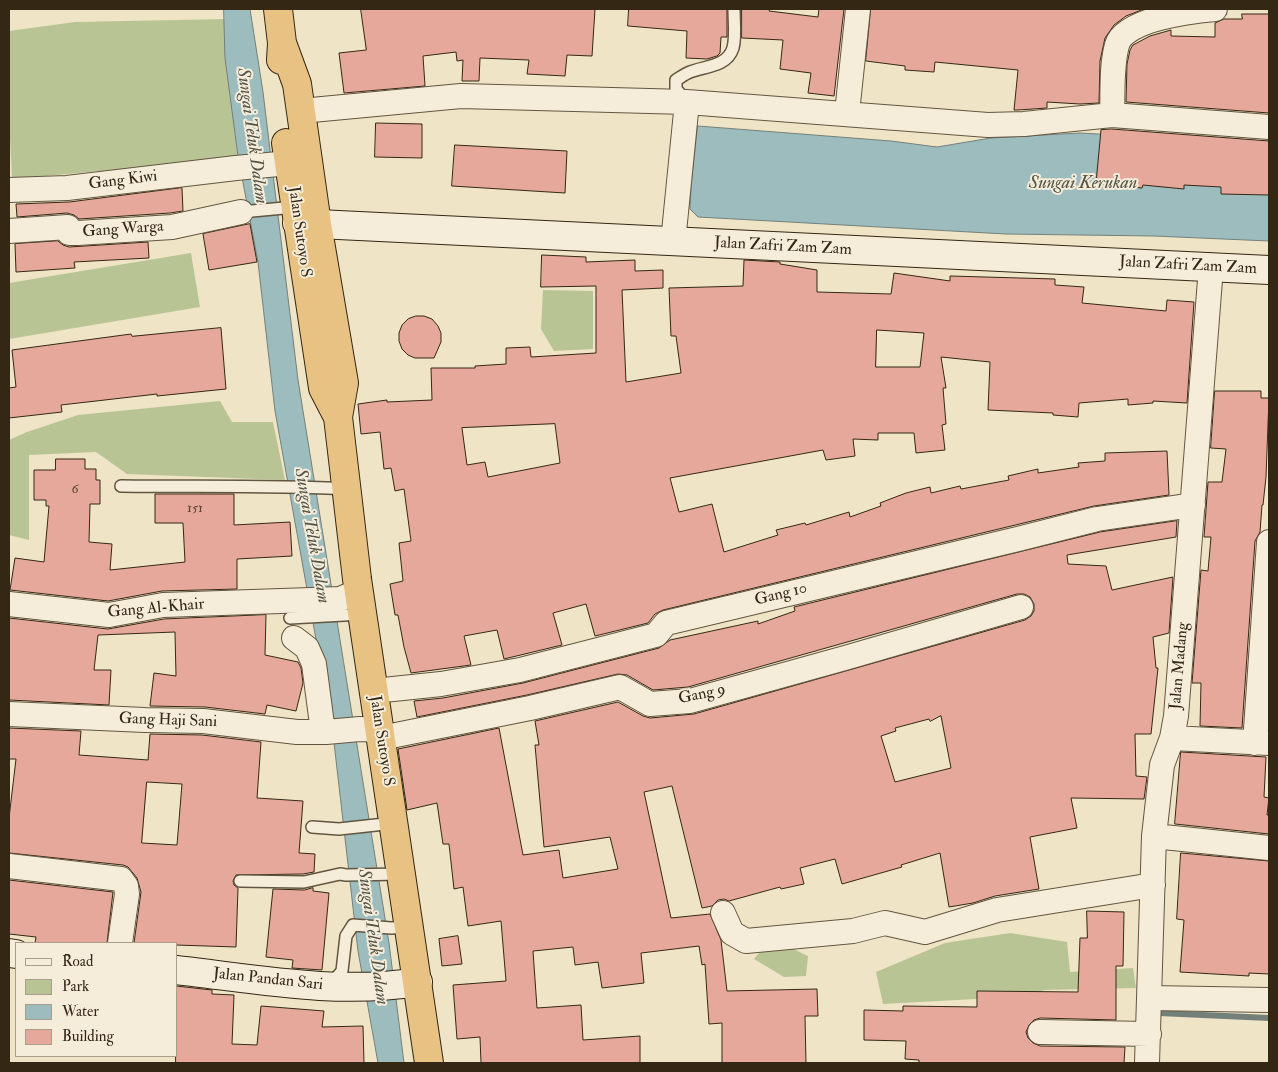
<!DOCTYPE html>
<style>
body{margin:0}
#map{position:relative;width:1278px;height:1072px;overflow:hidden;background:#efe4c6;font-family:"IM FELL Double Pica",serif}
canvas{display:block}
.frame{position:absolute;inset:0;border:10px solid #342714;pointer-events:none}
.legend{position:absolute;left:15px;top:942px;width:162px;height:115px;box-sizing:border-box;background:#f5edda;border:1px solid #a89e8b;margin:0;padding:6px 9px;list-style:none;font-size:15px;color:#342714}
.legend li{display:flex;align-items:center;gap:10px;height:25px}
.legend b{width:25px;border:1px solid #a89e8b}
</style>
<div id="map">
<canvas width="1278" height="1072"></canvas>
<div class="frame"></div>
<ul class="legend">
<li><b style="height:6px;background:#f5edda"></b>Road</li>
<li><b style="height:14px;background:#b9c495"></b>Park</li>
<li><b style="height:14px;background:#9dbcbe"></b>Water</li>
<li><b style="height:14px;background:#e6a89b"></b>Building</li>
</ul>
</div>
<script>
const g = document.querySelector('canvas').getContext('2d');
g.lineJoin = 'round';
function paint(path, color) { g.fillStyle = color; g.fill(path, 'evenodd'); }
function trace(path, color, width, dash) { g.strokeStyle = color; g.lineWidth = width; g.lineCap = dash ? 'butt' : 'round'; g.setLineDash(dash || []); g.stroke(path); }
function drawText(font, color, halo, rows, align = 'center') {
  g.font = font + ' "IM FELL Double Pica",serif'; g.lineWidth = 4; g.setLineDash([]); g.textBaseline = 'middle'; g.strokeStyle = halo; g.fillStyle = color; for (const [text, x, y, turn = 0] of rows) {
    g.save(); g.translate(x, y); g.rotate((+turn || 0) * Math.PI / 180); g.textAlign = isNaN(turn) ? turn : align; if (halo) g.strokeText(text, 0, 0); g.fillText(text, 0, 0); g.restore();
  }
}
const green = new Path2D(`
 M227,19L247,162L195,168H133L12,179L9,118V31L75,22Z
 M191,253L200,307L9,339V283Z
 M543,290L593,291V349L554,351L541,329Z
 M220,401L232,422H273L285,480L127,474L96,452L29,455V540L9,535V440L27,432L78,415Z
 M1010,933L1067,942L1070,972L1133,968L1136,988L1044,990L1031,996L883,1004L876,972L945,943Z
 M768,942L787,946L808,956L806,976L784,977L754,959Z`);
const water = new Path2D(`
 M224,9H250L263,92L298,380L389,943L404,1063H378L358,951L333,734L275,411L258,262L238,156L225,58Z
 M698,126L891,141L937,147L991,138L1080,133L1269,144V241L1154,236L1006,234L698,217L690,209L691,185Z`);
const stream = new Path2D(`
 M1159,1013L1269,1018`);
const building = new Path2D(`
 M361,9H595L592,56L567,55L565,76L527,74L529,60L480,58L479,81H462L463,60L457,61L456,52L423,56L425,86L344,93L339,53L366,50Z
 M629,9H727V37H721L720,53L717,56L707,59L686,58L687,31L628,26Z
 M742,9H770L769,11L818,17L819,9H844L834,96L808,93L811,73L780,69L783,40L742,38Z
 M871,9H1144L1126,16L1114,25L1105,38L1100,61L1099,103L1080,104L1047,102V108L1018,110H1014L1018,70L935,62L934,72L905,70V66L866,61Z
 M1242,14H1269V113L1126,102L1127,64L1130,50L1133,45L1150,36L1171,30V36L1215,37V23L1224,19H1242Z
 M376,123L422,124V158L375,157Z
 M1112,129L1269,141V195L1221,194V187L1184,185V189L1143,185L1142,188L1096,183L1101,130Z
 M455,145L567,151L565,193L452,186Z
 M182,188L183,211L170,213L79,219L74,215L67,213L17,217L16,204L69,202Z
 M250,224L257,262L209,270L203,234Z
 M58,241L63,245L69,247L148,242L149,258L74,262L75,268L16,272L15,244Z
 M542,255L586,257V262L635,260V271L663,270V288L622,290L626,382L681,373L676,336H671L669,288L743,286L744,260L780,262V264L817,270V292L891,294L894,273L950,281V276L1055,279V285L1084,287L1082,303L1166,311L1167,300L1194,302L1187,403L1153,401V403L1128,405V399L1079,403L1078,417L1053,415V413L988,410L990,362L941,357L946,388H943L946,424L942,425L945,450L916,453L914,433H878V440L853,439L855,456L826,460L823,450L670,478L679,512L712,504L724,552L778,535L776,530L805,523L806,525L849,512L850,517L881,506L880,503L906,493L930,487L931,493L960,486L961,489L1009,480L1008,476L1038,469V473L1079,467L1078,463L1105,461V453L1167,451L1169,495L1094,506L663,610L655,614L648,623L595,636L586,604L553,613L562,645L504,659L497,630L464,636L471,665L411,673L404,647L398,615H395L390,584L403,581L399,543L411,541L404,489L395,491L391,468L384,469L380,432L361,434L358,404L387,400V402L432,400L431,368H475V366L506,364V348L530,347L531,357L596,353V286L541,287ZM877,330L924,333L920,367H876ZM555,424L560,463L488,477L485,462L467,465L462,428Z
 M416,316H424L432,319L438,326L441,333V342L434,358H415L408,355L402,349L399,341V333L402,325L408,319Z
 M221,328L226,389L157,396V394L61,405L62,412L9,418V388L16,387L12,350L131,334L132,336Z
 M1215,391H1261V398H1269L1266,477L1263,505H1262L1260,532L1255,541L1242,728L1200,726L1201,683H1192L1201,570L1208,571L1211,537H1204L1208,482H1222L1226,449L1211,448Z
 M56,459H85V469H96V480H100V504H90L89,542L112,544L110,570L185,562L183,523H155V494H234V525L290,522L292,556L237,559V589L162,591L108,601L10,590L15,558L44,562L49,506H46V500H34V470H55Z
 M1177,521L1176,537L1067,555L1068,564L1106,566L1112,590L1173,577L1169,633L1153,637L1156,668H1158L1151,734H1135L1136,776L1147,777L1144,799L1071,798L1077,828L1030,837L1039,889L995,896L973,903L949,907L940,853L901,865L902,867L842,884L835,859L800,868L804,884L781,889L780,887L729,901L724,899L718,900L712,906L702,908L672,786L644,792L671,918L710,914L721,940L727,991L817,989L818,1016H805L806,1063H722V1023L709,1024L705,964L702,965L699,946L641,953L644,983L602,988L598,962L575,965L573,947L533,951L537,1008L581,1005L583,1040L640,1036V1063H481L480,1037L457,1039L453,985L506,981L501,921L468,926L463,887L454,889L449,844H443L437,803L407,810L398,749L499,728L523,855L559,850L563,878L618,869L610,837L544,847L535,745H539L535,721L618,702L643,716L650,718L694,714L1025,620L1031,616L1034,611V604L1030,597L1024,594H1017L688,687L653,690L627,675L618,674L527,695L417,717L414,701L443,698L523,683L659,648L670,640L758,621V624L795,611L794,607L1100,532ZM941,716L951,768L895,782L881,736L896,731L895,728L929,719L930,721Z
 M266,615L265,655L298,662L301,668L303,683L296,711L267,705L265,714L205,707L150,706L154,673L176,676L175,632L98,635L94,670H111L109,705L9,700V618L108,629L164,619Z
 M9,728L81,731L79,755L148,760L150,734L202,735L261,742L257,798L303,801L299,853L315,854L314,872L303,874L236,875L233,881L234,885L238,888L236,947L176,945V943H134L141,892L137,878L128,867L123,865L9,853V818L16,759H9ZM147,782L182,784L177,845L142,843Z
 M1181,752L1266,757L1264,797L1269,798L1267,815H1269V834L1175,824Z
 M1181,853L1269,861V974L1249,973V976L1180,972L1184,920L1177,919Z
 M9,880L113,892L107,943H35L36,937L9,934Z
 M313,888V891L329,893L322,970L292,968L293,960L266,957L273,889L304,890Z
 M1087,911L1124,912L1123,966H1116V1020L1040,1018L1034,1020L1029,1025L1026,1032L1028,1038L1033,1043L1040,1046L1125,1047L1124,1063H919V1060L905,1059L906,1041L864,1040V1010L903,1011V1006L977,1007V991L1078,992L1080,938H1087Z
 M458,936L462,964L442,966L439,939Z
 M176,986L212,990V994L234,995L232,1044L257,1045L261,1006L324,1011L322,1027L363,1026L364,1063H176Z`);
const lane = new Path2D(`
 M685,100L676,89V80C681,77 685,74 690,72C705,66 727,67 733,48C736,37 734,21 734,9
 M241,212L295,207
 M121,486C196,487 272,485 347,489
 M290,618L362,614
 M312,827L339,829L394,823
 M240,881L304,882L340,874L346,875L401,874
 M331,984L342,971L346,936L353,925L391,928L409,927`);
const street = new Path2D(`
 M301,111L461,96L687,102L988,125L1024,124L1112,115L1269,127
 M847,113L858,9
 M1112,115C1113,92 1111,67 1117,45C1124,19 1192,11 1215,9
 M9,190L67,188L236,168L289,163
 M9,231L68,227L69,233H78L172,227L241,212
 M673,242L687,102
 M9,604L109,615L163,605L340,599L359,591
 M294,638L307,648L314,664L323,732
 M374,691L441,684L520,670L656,635L666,623L1018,539L1097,519L1193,505
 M9,714L145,720L203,721L297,732H326L360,729L380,730
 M381,738L530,708L620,687L650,704L690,701L845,658L1021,607
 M1172,738L1269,743
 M1255,743L1269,542
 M1154,836L1269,848
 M9,866L121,879L126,886L127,894L120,943
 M723,913L732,933L746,941L853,931L885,923L925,932L997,910L1153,885
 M1150,998L1269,1000
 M1040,1032L1149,1034
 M1147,1063L1154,836L1162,765L1172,738L1176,716L1211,267`);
const secondary = new Path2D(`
 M297,223L1269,270
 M9,953L16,954
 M176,970C256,979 337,995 418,982`);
const highway = new Path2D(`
 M278,9L282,43L281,60
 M282,43L297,84L317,224L344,383L338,417L357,579L429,1063
 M286,143L323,388L338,417`);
const numberNames = [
 ["6",75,490],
 ["151",195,509]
];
const streetNames = [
 ["Gang Kiwi",123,181,-7],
 ["Gang Warga",123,230,-4],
 ["Jalan Sutoyo S",299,232,82],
 ["Jalan Zafri Zam Zam",783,247,3],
 ["Jalan Zafri Zam Zam",1188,266,3],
 ["Gang 10",781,595,-14],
 ["Gang Al-Khair",156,609,-5],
 ["Jalan Madang",1180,666,-85],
 ["Gang 9",702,695,-12],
 ["Gang Haji Sani",168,721,2],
 ["Jalan Sutoyo S",381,741,81],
 ["Jalan Pandan Sari",268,980,6]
];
const waterNames = [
 ["Sungai Teluk Dalam",251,136,82],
 ["Sungai Kerukan",1083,184],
 ["Sungai Teluk Dalam",311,536,80],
 ["Sungai Teluk Dalam",372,937,82]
];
paint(green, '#b9c495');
paint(water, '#9dbcbe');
trace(water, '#73807a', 1);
trace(stream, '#73807a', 6);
paint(building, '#e6a89b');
trace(building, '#342714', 1);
trace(lane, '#635640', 14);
trace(street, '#635640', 26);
trace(secondary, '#342714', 30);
trace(highway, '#342714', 30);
trace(lane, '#f5edda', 11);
trace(street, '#f5edda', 24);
trace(secondary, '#f5edda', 28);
trace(highway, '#e8c283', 28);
drawText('14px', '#604736', null, numberNames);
drawText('16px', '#342714', '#f5edda', streetNames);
drawText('italic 18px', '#545447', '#f5edda', waterNames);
</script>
